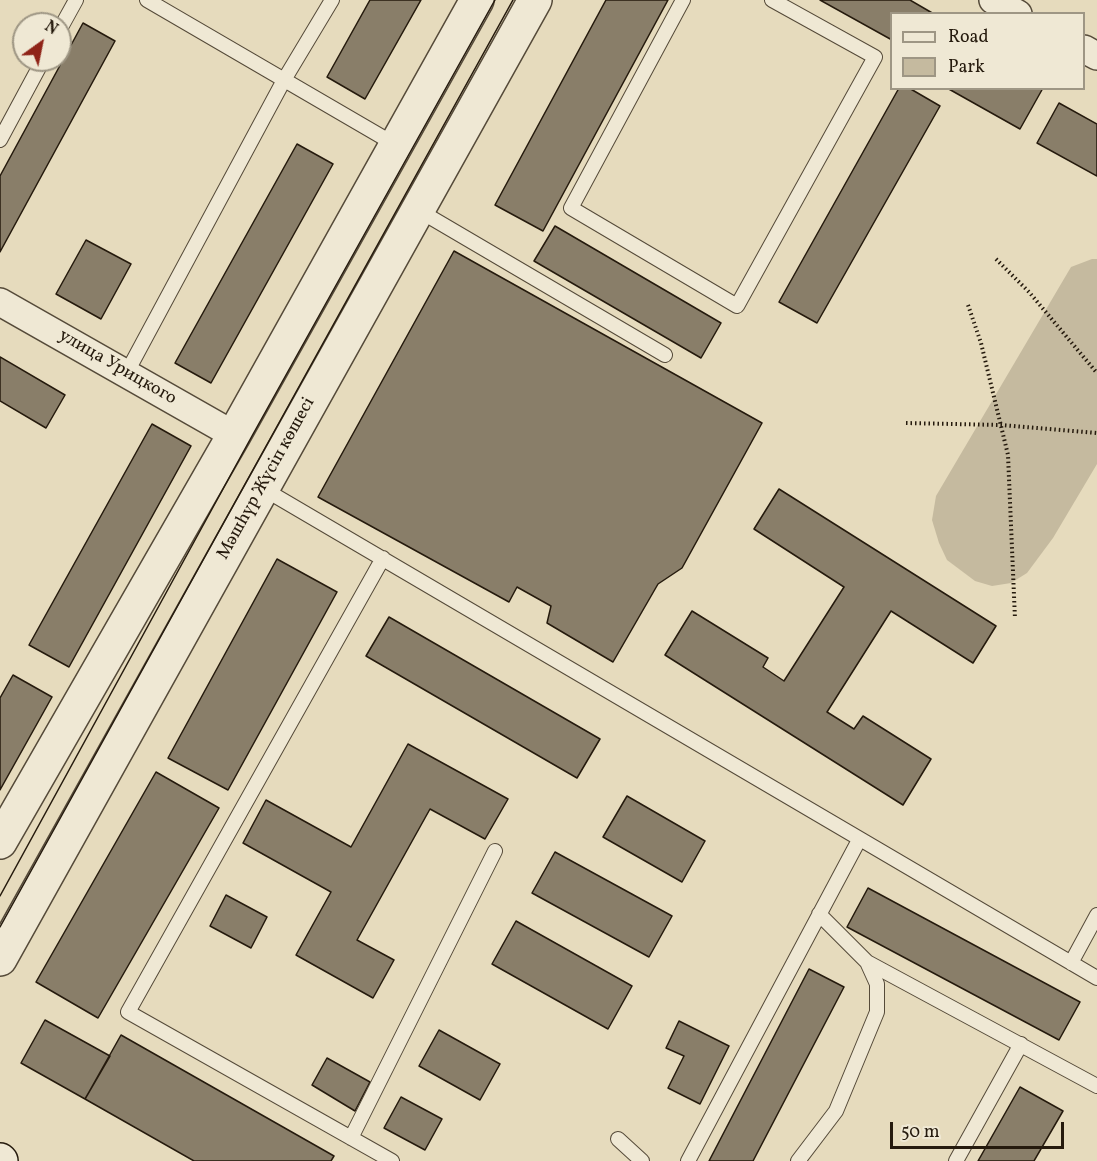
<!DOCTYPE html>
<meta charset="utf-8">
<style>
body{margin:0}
#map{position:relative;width:1097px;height:1161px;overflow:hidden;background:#e6dbbd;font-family:Vollkorn,serif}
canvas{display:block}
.legend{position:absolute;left:890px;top:12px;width:195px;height:78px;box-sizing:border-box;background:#efe8d4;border:2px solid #9e9684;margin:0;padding:8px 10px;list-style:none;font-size:18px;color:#251a0d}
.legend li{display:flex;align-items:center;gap:12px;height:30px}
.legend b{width:30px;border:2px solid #9e9684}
.north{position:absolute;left:12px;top:12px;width:60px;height:60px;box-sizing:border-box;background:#efe8d4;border:2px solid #9e9684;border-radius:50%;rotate:33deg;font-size:16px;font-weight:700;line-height:24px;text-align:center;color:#251a0d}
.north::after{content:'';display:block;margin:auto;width:21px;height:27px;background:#8f2418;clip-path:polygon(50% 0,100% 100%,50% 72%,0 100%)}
.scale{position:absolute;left:890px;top:1122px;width:174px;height:27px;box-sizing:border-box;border:3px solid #251a0d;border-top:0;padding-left:8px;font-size:18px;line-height:21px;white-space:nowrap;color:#251a0d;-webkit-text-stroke:4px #efe8d4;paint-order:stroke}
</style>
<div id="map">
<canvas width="1097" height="1161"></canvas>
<ul class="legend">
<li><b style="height:8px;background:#efe8d4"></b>Road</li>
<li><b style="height:16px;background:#c5ba9f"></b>Park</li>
</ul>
<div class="north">N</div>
<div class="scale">50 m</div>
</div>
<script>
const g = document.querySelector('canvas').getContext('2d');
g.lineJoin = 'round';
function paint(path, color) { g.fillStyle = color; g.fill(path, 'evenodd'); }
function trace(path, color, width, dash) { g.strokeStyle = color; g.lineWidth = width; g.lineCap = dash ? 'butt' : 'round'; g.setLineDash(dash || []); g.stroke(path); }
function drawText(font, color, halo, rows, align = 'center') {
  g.font = font + ' Vollkorn,serif'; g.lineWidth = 4.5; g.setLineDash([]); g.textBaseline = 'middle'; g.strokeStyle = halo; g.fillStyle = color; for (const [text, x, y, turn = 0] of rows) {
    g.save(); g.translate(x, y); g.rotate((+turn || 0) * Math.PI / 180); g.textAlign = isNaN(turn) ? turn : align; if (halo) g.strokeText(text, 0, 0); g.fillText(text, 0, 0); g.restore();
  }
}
const green = new Path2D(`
 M1092,259H1097V464L1053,538L1027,573L1011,583L992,586L975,581L947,560L939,543L932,520L936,496L1071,267Z`);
const building = new Path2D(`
 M370,0H421L365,99L327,77Z
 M606,0H668L543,231L495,205Z
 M820,0H910L934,14H892V40Z
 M83,23L115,41L0,252V176Z
 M899,88H909L940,106L817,323L779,302Z
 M947,88H1043L1020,129Z
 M1059,103L1097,124V176L1037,143Z
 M297,144L333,164L211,383L175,363Z
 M555,226L721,323L701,358L534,261Z
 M86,240L131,264L101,319L56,294Z
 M454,251L762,423L682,568L658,584L613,662L547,623L551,606L517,587L509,602L318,497Z
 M0,357L65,395L46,428L0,401Z
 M152,424L191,446L69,667L29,645Z
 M779,489L996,626L973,663L891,611L827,712L854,729L863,716L931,759L903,805L665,655L692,611L768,658L763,667L784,681L844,587L754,529Z
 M277,559L337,592L228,790L168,758Z
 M389,617L600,739L577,778L366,656Z
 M13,675L52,697L0,790V698Z
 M408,744L508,799L485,839L430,809L357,940L394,960L373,998L296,955L331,892L243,843L266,800L351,847Z
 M156,772L219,808L98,1018L36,982Z
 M627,796L705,841L682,882L603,837Z
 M555,852L672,916L649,957L532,893Z
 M868,888L1080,1002L1059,1040L847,927Z
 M226,895L267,917L251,948L210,926Z
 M516,921L632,986L608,1029L492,964Z
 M809,969L844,987L753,1161H709Z
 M45,1020L110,1056L85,1099L21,1063Z
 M679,1021L729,1046L700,1104L668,1088L684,1056L666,1048Z
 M439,1030L500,1064L480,1100L419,1066Z
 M121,1035L334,1156L331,1161H194L85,1099Z
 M327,1058L370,1082L355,1111L312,1085Z
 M1020,1087L1063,1111L1034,1161H978Z
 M401,1097L442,1119L425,1150L384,1128Z`);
const path = new Path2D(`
 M996,259L1029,292L1097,373
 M968,305L981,343L1008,455L1015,619
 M906,423L1001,425L1097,433`);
const service = new Path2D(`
 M147,0L396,145
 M683,0L571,208L737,306L875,57L772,0
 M60,29L76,0
 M0,140L43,60
 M418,210L665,355
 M126,374L284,80L332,0
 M262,488L1097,978
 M383,558L128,1012L392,1161
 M867,962L1097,1086
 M1071,963L1097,915
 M351,1138L495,851
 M618,1139L642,1161
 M688,1161L859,840
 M798,1161L836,1111L877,1012V984L867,962L819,914
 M956,1161L1021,1044`);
const minor = new Path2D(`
 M993,0L1018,14
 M1084,49L1097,56
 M0,302L234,435`);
const tertiary = new Path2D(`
 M0,842L234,435L477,0
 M0,959L535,0`);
const secondary = new Path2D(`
 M0,1160L1,1161`);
const tram = new Path2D(`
 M0,896L252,436L495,0
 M0,927L513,0`);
const streetNames = [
 ["улица Урицкого",117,368,30],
 ["Мәшһүр Жүсіп көшесі",267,479,-61]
];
paint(green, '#c5ba9f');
paint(building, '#897e69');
trace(building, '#251a0d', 1.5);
trace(service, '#554a39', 16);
trace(minor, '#554a39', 30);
trace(tertiary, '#554a39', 36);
trace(secondary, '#251a0d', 36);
trace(path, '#251a0d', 4, [1.5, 3]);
trace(service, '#efe8d4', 14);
trace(minor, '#efe8d4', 27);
trace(tertiary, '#efe8d4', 33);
trace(secondary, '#efe8d4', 33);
trace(tram, '#251a0d', 1.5);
drawText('18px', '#251a0d', '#efe8d4', streetNames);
</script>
